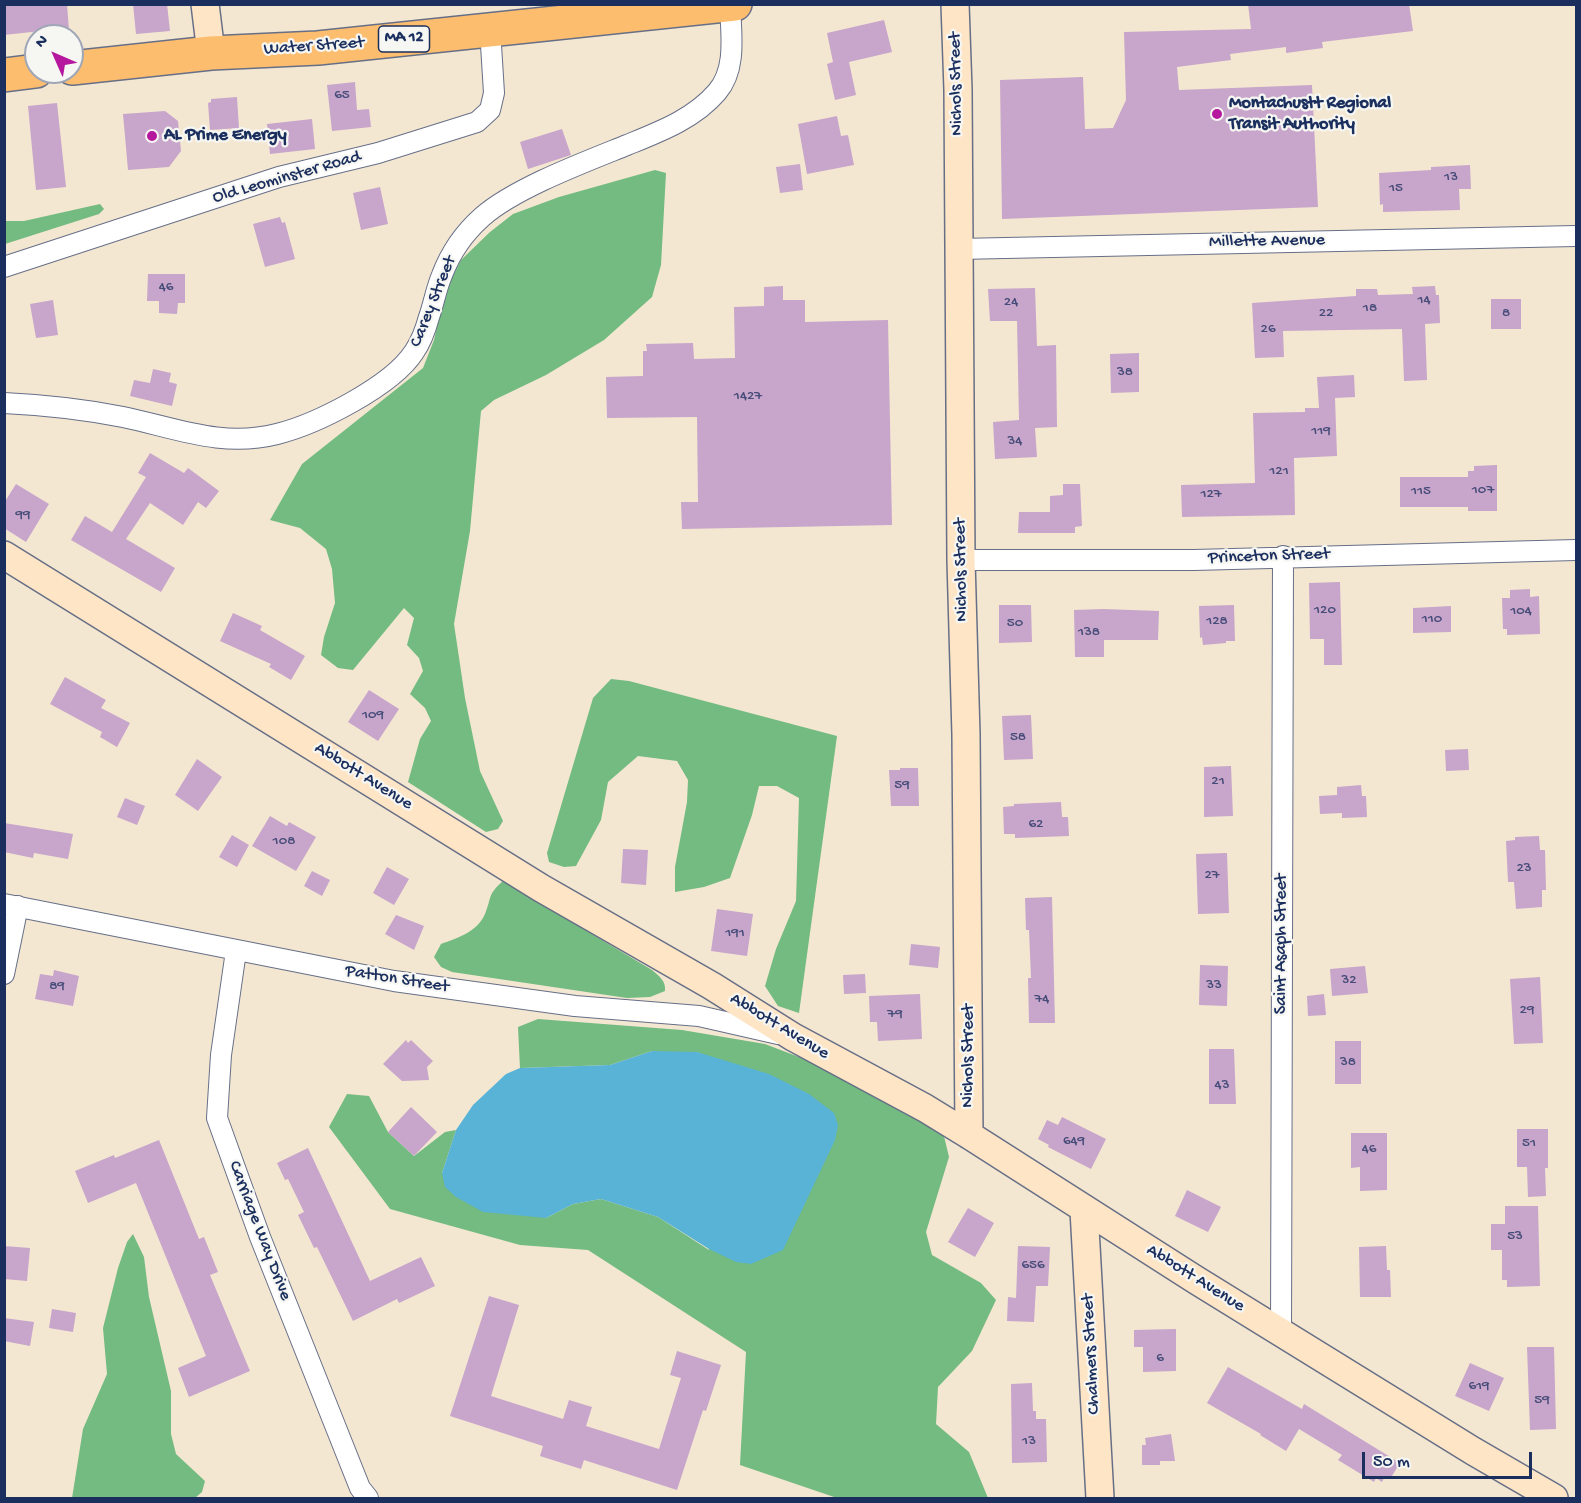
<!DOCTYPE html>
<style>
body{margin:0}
#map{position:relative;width:1581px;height:1503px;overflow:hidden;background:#f3e7d2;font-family:"Gochi Hand",sans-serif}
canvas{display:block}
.frame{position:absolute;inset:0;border:6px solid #1b2f5e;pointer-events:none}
.north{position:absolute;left:24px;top:24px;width:60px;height:60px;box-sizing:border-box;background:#f6f6f2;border:2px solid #9ea6b7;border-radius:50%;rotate:315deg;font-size:16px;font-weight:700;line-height:24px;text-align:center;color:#1b2f5e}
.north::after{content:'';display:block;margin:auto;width:21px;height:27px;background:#b5179e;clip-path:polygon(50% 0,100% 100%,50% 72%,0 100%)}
.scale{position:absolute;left:1362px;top:1452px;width:170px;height:27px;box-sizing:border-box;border:3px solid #1b2f5e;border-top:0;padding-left:8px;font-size:18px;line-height:21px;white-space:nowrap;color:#1b2f5e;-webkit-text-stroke:4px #f6f6f2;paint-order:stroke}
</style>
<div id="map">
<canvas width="1581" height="1503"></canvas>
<div class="frame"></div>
<div class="north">N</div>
<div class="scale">50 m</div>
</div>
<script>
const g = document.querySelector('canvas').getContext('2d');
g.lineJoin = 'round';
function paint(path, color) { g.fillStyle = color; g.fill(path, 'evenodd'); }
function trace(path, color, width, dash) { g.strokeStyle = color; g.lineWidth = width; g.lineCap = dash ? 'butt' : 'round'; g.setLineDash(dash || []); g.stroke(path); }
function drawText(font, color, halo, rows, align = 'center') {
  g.font = font + ' "Gochi Hand",sans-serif'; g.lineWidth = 4.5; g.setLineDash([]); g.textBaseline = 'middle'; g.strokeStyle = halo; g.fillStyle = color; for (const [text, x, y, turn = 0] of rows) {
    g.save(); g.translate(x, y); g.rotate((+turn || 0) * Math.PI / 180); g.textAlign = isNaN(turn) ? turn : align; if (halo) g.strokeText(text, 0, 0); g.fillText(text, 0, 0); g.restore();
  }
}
const forest = new Path2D(`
 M655,170L666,173L661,265L652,297L604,340L546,375L494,400L481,411L470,531L454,624L465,698L480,771L503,821L498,829L486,832L408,782L420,739L431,721L425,708L410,694L423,671L419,658L407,645L414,618L404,608L353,670L338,668L321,655L324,637L335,603L332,569L326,549L300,528L270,520L302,464L423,368L434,340L445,291L461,260L490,232L513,214L559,197Z
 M100,204L104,209L99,214L5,244V221H24Z
 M611,679L629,681L837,736L799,1013L778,1006L765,986L776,949L796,901L799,798L777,786H759L752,815L730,878L704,887L675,892V867L687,802L688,780L677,761L638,756L608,782L601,820L576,866L564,867L549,862L547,853L593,698Z
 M503,881L652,970C660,977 666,981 665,991L650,997L627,998L452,972L441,967L434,957L441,944C458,938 477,932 485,914C492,897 487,895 503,881Z
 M538,1019L682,1030L765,1044L812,1062L943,1132L949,1157L926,1232L932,1255L981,1283L996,1300L972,1351L938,1387L936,1424L969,1452L988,1498H837L740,1465L746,1352L588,1250L520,1245L390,1209L329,1127L347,1094L369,1096L388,1132L414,1156L445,1132L456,1130L442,1173L546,1218L573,1204L601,1199L658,1217L709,1250L652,1051L610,1065L520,1068L518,1027Z
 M133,1234L144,1257L149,1297L171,1391V1434L176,1454L205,1481L202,1492L195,1498H72L83,1429L107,1374L103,1328L118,1268L127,1242Z`);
const water = new Path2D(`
 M652,1051L697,1052L769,1074L809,1094L834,1113L838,1125L835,1140L783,1250L751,1264L736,1262L709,1249L658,1217L601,1199L573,1204L546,1218L483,1212L456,1197L445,1187L442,1173L456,1130L473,1105L506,1074L520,1068L610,1065Z`);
const building = new Path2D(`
 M4,4H67L69,30L41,32V31L4,35Z
 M133,4H167L170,31L136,34Z
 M1248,4H1409L1413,31L1322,42L1323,48L1286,53V47L1230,54L1231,60L1177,67L1179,90L1312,85L1318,207L1002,219L1000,80L1083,77L1085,129L1113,128L1126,100L1124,32L1251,29Z
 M884,20L892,52L849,62L856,95L835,100L827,64L833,62L827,33Z
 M355,82L357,110L369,109L371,127L332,131L327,85Z
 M237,97L239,128L210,130L208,103L211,102V99Z
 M57,103L66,187L36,190L28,106Z
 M165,111L178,121L181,151L169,167L128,170L123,114Z
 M837,116L841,136L848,135L854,165L807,174L798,124Z
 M312,119L315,149L270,154L267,124Z
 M562,129L571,155L528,169L520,142Z
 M800,164L803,190L780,193L776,167Z
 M1470,165L1471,189H1459L1460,210L1383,212V204L1380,205L1379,173L1431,170V167Z
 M380,187L388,224L361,230L353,193Z
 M280,217L282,223L285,222L295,259L265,267L253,224Z
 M148,274H185V303H178L177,314L159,313V301H147Z
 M783,286V300H805V322L888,320L892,525L682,529L681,502H698L697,417L607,418L606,377L643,376V351H647L646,344L693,343L694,359L735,358L734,307L764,306V287Z
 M1435,286L1436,295H1439L1440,323L1425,324L1427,380L1404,381L1402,329L1283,331L1284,357L1255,358L1252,303L1356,296V289H1377L1378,295L1413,294L1412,287Z
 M1035,288L1037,346L1056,345L1057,427L1035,428L1037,457L995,459L993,422L1019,420L1017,321H990L988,289Z
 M1491,299H1521V329H1491Z
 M53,300L58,335L36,338L30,304Z
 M1139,353V392L1111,393L1110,354Z
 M153,369L171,373L169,382L177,384L172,406L130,396L134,380L150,383Z
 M1354,375L1355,397L1335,398L1337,456L1294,458L1295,515L1182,517L1181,485L1255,483L1253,413L1305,412V408H1319L1317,377Z
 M150,453L184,473L188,468L219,491L206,508L198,502L183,525L150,503L126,539L175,568L161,592L71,540L85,516L112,532L146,477L138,473Z
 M1497,465V511H1468V507H1400V477H1468V471H1474V466Z
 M16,484L49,504L26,542L4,528V503Z
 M1063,484H1080L1082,526L1075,527V533H1018L1019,512H1050V496L1063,495Z
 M1340,582L1342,665H1324V639H1310L1309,583Z
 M1530,589V597L1539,596L1540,634L1507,635V629H1503L1502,598H1510V590Z
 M999,605H1031L1032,642L999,643Z
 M1234,605L1235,641H1226V643L1203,645L1202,637L1200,638L1199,606Z
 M1451,606V632L1413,633V608Z
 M1103,609L1159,611L1158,640H1104V657H1075L1074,610Z
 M233,613L262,626L260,630L305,656L291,680L269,667L271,664L220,641Z
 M65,677L106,700L101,708L130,723L117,747L100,737L102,732L50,704Z
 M369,690L399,709L378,741L348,722Z
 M1031,715L1033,759L1004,760L1002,716Z
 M1468,749L1469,770L1446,771L1445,750Z
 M197,759L222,777L198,811L175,795Z
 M1231,766L1233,816L1204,817V767Z
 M900,768H918L919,806H891L889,770H900Z
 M1361,785L1362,796H1366L1367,817L1342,818V813L1320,814L1319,796L1337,795V787Z
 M125,798L145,806L137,825L117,817Z
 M1061,802L1062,817H1068L1069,836L1015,838V834H1004L1003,807L1014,806V804Z
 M270,816L287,826L289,822L316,837L296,871L252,846Z
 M4,823L73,834L68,859L34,853L33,858L4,852Z
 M232,835L249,845L237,867L219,857Z
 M1539,836L1540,850H1545L1546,890H1542V907L1516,909L1514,882H1508L1506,841L1515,840V837Z
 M623,849L648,850L646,885L621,883Z
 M1227,853L1229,913L1198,914L1196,854Z
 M387,867L409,879L394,905L373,893Z
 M312,871L330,880L322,896L304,886Z
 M1052,897L1055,1023H1029L1028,978H1031L1029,930H1026L1025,898Z
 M717,909L753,914L747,956L711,951Z
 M396,915L424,926L414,950L385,934Z
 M911,944L940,947L938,968L909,965Z
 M1200,965L1228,966L1227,1006L1199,1005Z
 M1365,966L1368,993L1332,996L1330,969Z
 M54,970L79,976L73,1006L35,999L40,974L53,976Z
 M865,974L866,993L844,994L843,975Z
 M1540,977L1543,1043L1514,1044L1510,979Z
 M920,994L922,1039L878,1041L877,1022H870L869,996Z
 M1324,994L1326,1015L1308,1016L1307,996Z
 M406,1040L408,1043L411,1040L433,1061L427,1067L429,1080L402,1081L383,1064Z
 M1335,1041H1361V1084H1335Z
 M1209,1049H1234L1236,1104H1209Z
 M411,1107L437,1132L414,1156L388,1132Z
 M1062,1117L1106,1139L1091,1169L1048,1147L1049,1145L1038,1139L1047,1120L1058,1125Z
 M1517,1129H1548V1168H1545L1546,1196L1528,1197L1527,1167H1517Z
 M1351,1133H1387V1190L1360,1191V1167L1351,1168Z
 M159,1140L199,1239L204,1237L218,1272L210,1275L250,1371L189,1397L178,1368L206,1356L136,1183L88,1203L75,1171L114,1155L115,1158Z
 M308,1148L370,1281L421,1257L435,1286L399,1303L397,1299L353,1321L317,1247L314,1248L298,1215L304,1212L288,1179L285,1180L277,1163Z
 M1187,1190L1221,1207L1208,1232L1175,1216Z
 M1505,1206H1538L1540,1286L1507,1287V1280H1502V1250H1491V1224H1505Z
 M968,1208L994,1223L975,1257L948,1242Z
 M4,1246L30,1248L27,1281L4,1279Z
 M1018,1246L1050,1247L1048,1286H1036L1034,1322L1007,1321L1008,1297L1016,1298Z
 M1386,1246L1387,1270H1390L1391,1297H1360L1359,1247Z
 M489,1296L519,1305L491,1396L563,1419L569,1400L592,1407L586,1426L659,1449L681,1378L670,1375L677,1351L721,1365L706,1411L703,1410L677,1490L584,1460L581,1469L540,1456L543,1446L450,1416Z
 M52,1309L76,1313L73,1332L49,1328Z
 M4,1318L34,1322L30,1346L4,1341Z
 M1176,1329V1371L1143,1372V1347H1134V1330Z
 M1527,1347H1554L1556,1429L1530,1430Z
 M1470,1363L1504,1378L1489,1411L1455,1396Z
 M1228,1367L1302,1409L1304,1404L1400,1463L1390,1479L1385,1476L1382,1482L1376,1478L1374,1482L1338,1460L1342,1455L1299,1429L1286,1451L1260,1435L1261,1434L1207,1403Z
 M1032,1383L1033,1411H1036V1419H1046L1047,1462L1012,1463L1011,1384Z
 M1171,1434L1175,1461H1160V1465H1142V1445H1146L1145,1438Z`);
const street = new Path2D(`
 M958,249L1576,236
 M4,267L279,177L378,153L477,122L490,110L494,93L490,29
 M4,403C45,405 83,409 123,417C176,428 222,448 277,434C317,424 392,386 414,352C421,342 426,328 429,317C434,303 436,289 442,275C450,254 464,233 482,217C515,188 585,162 627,145C659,132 694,119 717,92C737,69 731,34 730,5
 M961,560H1194L1576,550
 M4,904L394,981L575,1006L699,1016L778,1034
 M236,951L221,1055L217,1118L260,1237L360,1488L368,1498
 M4,974L18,906
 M1281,1332L1283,556`);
const secondary = new Path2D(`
 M205,4L211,53
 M955,4L958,90L961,560L966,735L969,1135
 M4,555L541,888L712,986L793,1037L925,1108L969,1135L1196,1280L1473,1451L1554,1498
 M1084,1210L1100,1498`);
const highway = new Path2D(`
 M72,68L211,53L318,48L735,4
 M4,75L36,71`);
const markers = [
 [1217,114,6,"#b5179e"],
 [152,136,6,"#b5179e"]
];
const numberNames = [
 ["65",342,96],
 ["13",1451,178],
 ["15",1396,189],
 ["46",166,288],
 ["14",1424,301],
 ["24",1011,303],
 ["18",1370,309],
 ["22",1326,314],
 ["8",1506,314],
 ["26",1268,330],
 ["38",1125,373],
 ["1427",748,397],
 ["119",1321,432],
 ["34",1015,442],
 ["121",1279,472],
 ["107",1483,491],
 ["115",1421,492],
 ["127",1211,495],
 ["99",23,516],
 ["120",1325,611],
 ["104",1521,612],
 ["110",1432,620],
 ["128",1217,622],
 ["50",1015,624],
 ["138",1089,633],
 ["109",373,716],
 ["58",1018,738],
 ["21",1218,782],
 ["59",902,786],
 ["62",1036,825],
 ["108",284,842],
 ["23",1524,869],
 ["27",1212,876],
 ["191",735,934],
 ["32",1349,981],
 ["33",1214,986],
 ["89",57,987],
 ["74",1042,1000],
 ["29",1527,1011],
 ["79",895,1015],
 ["38",1348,1063],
 ["43",1222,1086],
 ["649",1074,1142],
 ["51",1529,1144],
 ["46",1369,1150],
 ["53",1515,1237],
 ["656",1033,1266],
 ["6",1160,1359],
 ["619",1479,1387],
 ["59",1542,1401],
 ["13",1029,1442]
];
const shields = [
 [404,39,51]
];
const shieldNames = [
 ["MA 12",404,39]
];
const streetNames = [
 ["Water Street",314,47,-4],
 ["Nichols Street",957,84,-91],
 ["Old Leominster Road",287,178,-16],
 ["Millette Avenue",1267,242,-1],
 ["Carey Street",434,302,-68],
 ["Princeton Street",1269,557,-2],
 ["Nichols Street",962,570,-91],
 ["Abbott Avenue",363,777,32],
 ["Saint Asaph Street",1282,944,-90],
 ["Patton Street",397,980,9],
 ["Abbott Avenue",779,1027,31],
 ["Nichols Street",969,1056,-90],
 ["Carriage Way Drive",259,1231,69],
 ["Abbott Avenue",1195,1279,32],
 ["Chalmers Street",1092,1354,-93]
];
const poiNames = [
 ["Montachustt Regional",1229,104],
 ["Transit Authority",1229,125],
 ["AL Prime Energy",164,136]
];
paint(forest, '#73bb80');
paint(water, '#59b3d6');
paint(building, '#c8a5ca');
trace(street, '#676f87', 22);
trace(secondary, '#676f87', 30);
trace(highway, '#676f87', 36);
trace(street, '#fff', 20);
trace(secondary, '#fee5c5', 27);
trace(highway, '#fcbd6e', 33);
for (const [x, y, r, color] of markers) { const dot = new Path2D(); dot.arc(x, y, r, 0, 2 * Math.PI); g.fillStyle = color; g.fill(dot); trace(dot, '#f6f6f2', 2); }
drawText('15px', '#464c79', null, numberNames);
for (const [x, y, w] of shields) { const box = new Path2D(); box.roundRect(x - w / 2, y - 13, w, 26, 4.5); g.fillStyle = '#f6f6f2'; g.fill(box); trace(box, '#1b2f5e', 1.5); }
drawText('bold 16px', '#1b2f5e', null, shieldNames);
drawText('18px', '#1b2f5e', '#f6f6f2', streetNames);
drawText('bold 18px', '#1b2f5e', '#f6f6f2', poiNames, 'left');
</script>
